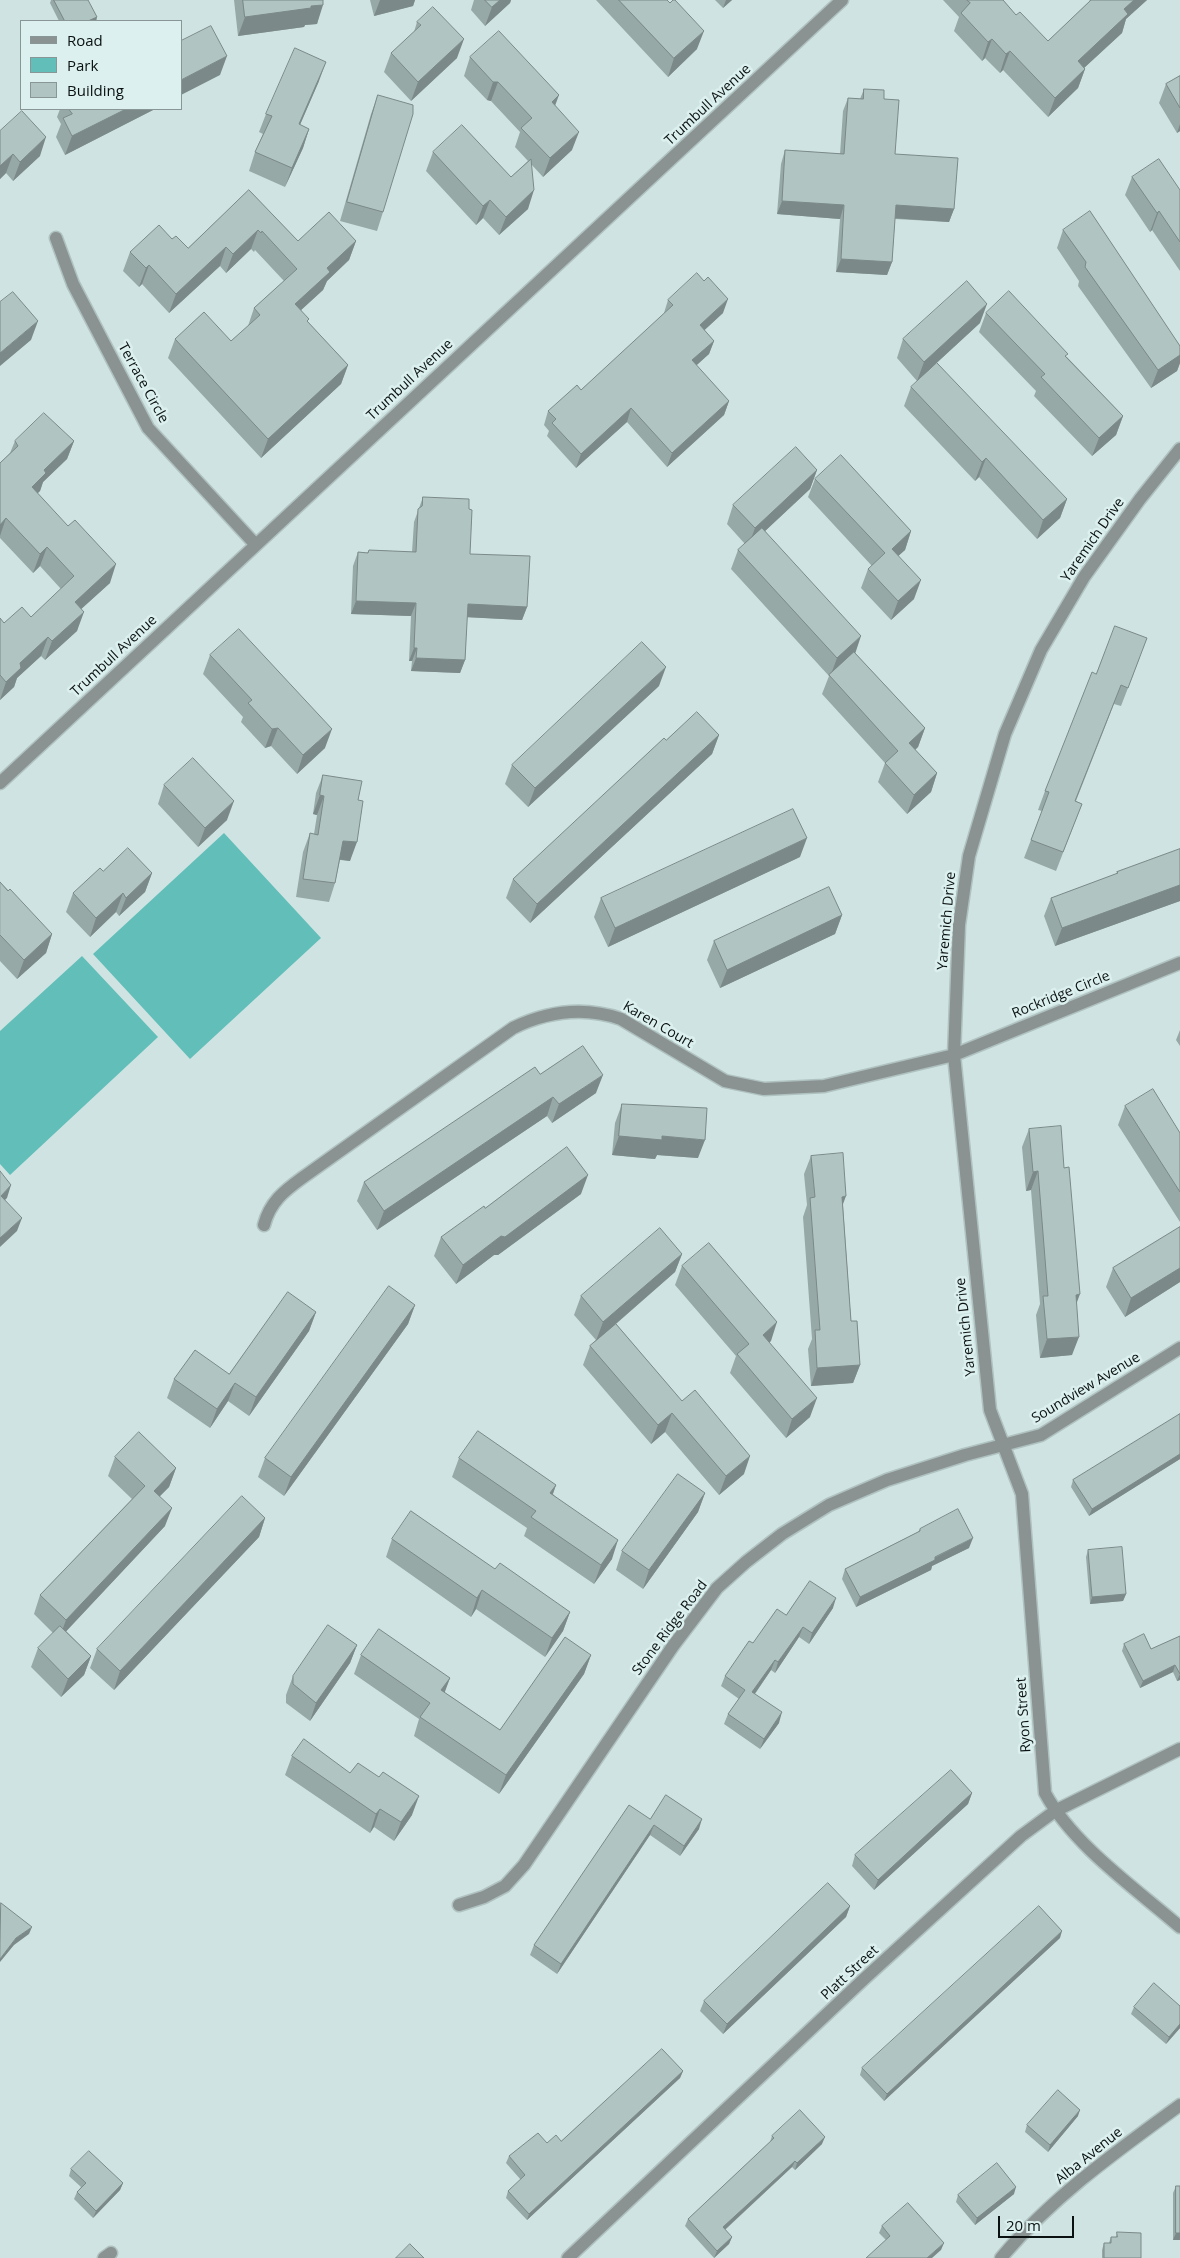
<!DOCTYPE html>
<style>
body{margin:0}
#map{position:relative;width:1180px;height:2258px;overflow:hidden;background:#cfe4e2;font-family:"Open Sans",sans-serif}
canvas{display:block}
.legend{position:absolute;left:20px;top:20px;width:162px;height:90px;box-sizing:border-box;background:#dcf1ef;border:1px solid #889796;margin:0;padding:6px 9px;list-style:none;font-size:15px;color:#0a1110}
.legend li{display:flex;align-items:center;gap:10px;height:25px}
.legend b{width:25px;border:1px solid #889796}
.scale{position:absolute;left:998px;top:2216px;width:76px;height:22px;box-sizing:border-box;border:2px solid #0a1110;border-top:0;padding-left:6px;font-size:15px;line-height:18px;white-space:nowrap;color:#0a1110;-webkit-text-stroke:4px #dcf1ef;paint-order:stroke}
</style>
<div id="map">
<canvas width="1180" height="2258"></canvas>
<ul class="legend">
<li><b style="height:6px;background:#8a9392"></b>Road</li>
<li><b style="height:14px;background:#62beb9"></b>Park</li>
<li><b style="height:14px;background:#b0c4c2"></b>Building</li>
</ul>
<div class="scale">20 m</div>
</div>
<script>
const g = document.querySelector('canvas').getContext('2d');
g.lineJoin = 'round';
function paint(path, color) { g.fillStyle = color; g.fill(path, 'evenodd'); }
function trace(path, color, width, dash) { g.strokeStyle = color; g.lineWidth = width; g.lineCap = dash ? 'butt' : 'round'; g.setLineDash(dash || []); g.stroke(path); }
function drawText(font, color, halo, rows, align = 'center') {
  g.font = font + ' "Open Sans",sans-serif'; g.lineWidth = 5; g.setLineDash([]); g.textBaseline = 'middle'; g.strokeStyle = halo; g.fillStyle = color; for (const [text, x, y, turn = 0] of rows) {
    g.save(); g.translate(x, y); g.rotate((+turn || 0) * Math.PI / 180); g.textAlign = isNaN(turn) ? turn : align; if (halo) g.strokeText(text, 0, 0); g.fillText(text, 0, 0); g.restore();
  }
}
const green = new Path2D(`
 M224,833L321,938L190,1059L93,954Z
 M82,956L158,1037L10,1175L0,1164V1031Z`);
const minor = new Path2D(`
 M56,238L73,284L148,428L255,544
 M1180,449L1140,499L1084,577L1041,650L1005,734L969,856L959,925L954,1055L990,1410L1022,1494L1045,1793C1073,1845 1135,1888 1180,1927
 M0,783L842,0
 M264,1225C270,1202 284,1191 302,1178L513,1028C548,1011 583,1006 621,1019L725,1081L764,1089L824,1086L954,1055L1180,963
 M459,1905L484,1897L505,1886L524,1865L673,1646L717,1588L746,1562L782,1534L829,1505L887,1480L965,1455L1041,1435L1180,1348
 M104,2258L111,2253
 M568,2258L864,1979L1021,1836L1055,1811L1180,1749
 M1001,2258C1052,2197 1117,2151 1180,2105`);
const wall = new Path2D(`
 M51,0H54L97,17L96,21H59L50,3Z
 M234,0H323L317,24L305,25L304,27L238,36Z
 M370,0H415L413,6L374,16Z
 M474,0H511L510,3L485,26L471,10Z
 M596,0H667L697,49L668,77Z
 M715,0H732L723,8Z
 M943,0H1003L1016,15L1048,41L1090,1L1089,0H1147L1126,19L1122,33L1084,68L1085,69L1078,88L1048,117L1003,70L1000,73L985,58L982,61L954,31L959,17Z
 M417,22L457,58L411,101L384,72L391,53L414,32Z
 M470,57L555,106L572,150L543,177L531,164L528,209L499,235L483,218L476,225L426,171L433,152L511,177L528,161L515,147L520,132L491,101L487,100L464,76Z
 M1180,76V131L1177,133L1159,103L1166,84Z
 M319,81L300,125L309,129L303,148L285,187L249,171L255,152L263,134L259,132L266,114Z
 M864,89L884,99L895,154L954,209L949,222L895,219L892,262L887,275L836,272L840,219L777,214L781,164L785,150L840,154L843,111L848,98L860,99Z
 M378,95L383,212L377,231L340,221L371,114Z
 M60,109H155L65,155L56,137L61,124L57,117Z
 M0,131L40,156L13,181L6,173L0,179Z
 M1132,177L1180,190V271L1152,230L1150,232L1125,195Z
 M249,190L298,241H356L349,260L327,281L323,290L301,310L308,322L348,365L341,384L261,458L168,358L175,339L231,341L248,326L254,308L284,281L255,250L254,252L251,249L226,273L220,266L169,313L142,284L139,287L123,271L130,252L172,239L188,248Z
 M1063,230L1180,346V363L1177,371L1151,388L1078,286L1079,281L1057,248Z
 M668,300L723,313L704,330L714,341L709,354L696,365L729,401L724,415L667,467L627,422L576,468L547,436L549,431L544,425L548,411L581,390L664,314V313Z
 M986,313L1067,357L1123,416L1116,435L1092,456L1034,396L1036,391L979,332Z
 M980,323L917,381L897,358L903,339Z
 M911,387L1067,499L1060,518L1037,539L979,477L975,481L904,406Z
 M15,441H74L67,459L43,482L40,491L37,493L110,583L81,609L77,631L45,660L41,656L17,678L14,687L0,700V618L4,623L31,617L61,589L40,566L33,573L0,538V463L10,453Z
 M817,470L810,489L765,531L855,653L925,728L918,747L915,750L937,773L931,792L907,814L878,782L885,763L822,694L829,676L731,569L738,550L745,544L727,524L733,505Z
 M815,479L911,531L905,550L898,556L914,599L891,620L861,588L868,569L872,566L808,497Z
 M423,497L470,554L527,607L522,620L467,617L465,660L460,673L411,671L412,661H409L411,616L351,614L353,566L358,552L367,553L369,550L412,552L414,522Z
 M210,655L325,748L297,774L271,746L265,748L241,722L243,717L203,674Z
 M1140,657L1121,706L1114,704L1076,801L1082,804L1056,871L1024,858L1042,811L1038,810L1045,791L1096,674Z
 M659,686L528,807L505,784L512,765Z
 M719,735L712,754L530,923L506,898L513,879L666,740Z
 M323,775L358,800L350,861L340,860L335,883L329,902L296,897L303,852L310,833L314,834L317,815L313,814L316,793Z
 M164,785L227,820L198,847L158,804Z
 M1180,849V901L1055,946L1044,916L1051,898L1116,874L1117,872Z
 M800,857L608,947L594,917L601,898Z
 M103,871L152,873L145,892L119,916L116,912L90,937L66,912L73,893Z
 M0,882L52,934L46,953L17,979L0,961Z
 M842,915L835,934L720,988L707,960L714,941Z
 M1180,1030V1046L1176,1040Z
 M540,1074L596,1093L552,1123L547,1116L377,1230L357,1201L364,1182Z
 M622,1104L698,1158L657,1155L655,1159L612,1155L615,1123Z
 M1125,1106L1180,1133V1222L1118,1125Z
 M1029,1129L1076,1303L1072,1355L1040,1358L1036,1315L1040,1304L1031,1190L1026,1191L1022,1147Z
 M811,1156L843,1206L851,1321L860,1365L853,1383L811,1386L808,1349L812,1339L803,1217L807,1205L804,1174Z
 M581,1194L498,1255H494L456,1284L434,1256L441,1237L485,1208Z
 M1180,1227V1282L1125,1317L1106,1287L1113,1268Z
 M682,1254L675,1272L616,1324L744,1474L719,1495L665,1432L651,1444L583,1365L590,1346L596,1340L574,1315L581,1296Z
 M682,1266L771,1341L769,1342L810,1417L786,1438L730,1373L736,1356L675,1285Z
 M415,1305L408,1324L284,1496L258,1477L265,1458Z
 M316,1312L309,1331L249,1416L228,1401L210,1428L167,1398L174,1379L229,1374Z
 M1180,1414V1459L1089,1516L1071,1487L1073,1480Z
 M115,1457L176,1468L169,1487L160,1496L165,1526L66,1631L91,1656L84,1675L61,1697L31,1667L38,1648L53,1633L34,1614L40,1595L132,1499L108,1476Z
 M459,1458L556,1485L553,1494L612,1559L594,1584L524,1536L527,1528L452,1477Z
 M705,1493L698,1512L643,1589L616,1570L622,1551Z
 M265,1518L259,1537L114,1690L90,1668L97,1649Z
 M920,1529L969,1548L932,1566L931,1570L856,1607L842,1579L845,1569L918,1532Z
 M392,1539L495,1569L570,1612L563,1631L545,1657L476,1609L471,1617L386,1557Z
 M1088,1550L1126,1594L1123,1601L1090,1604L1086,1557Z
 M833,1608L809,1644L799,1637L775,1673L771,1670L755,1694L779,1723L760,1749L724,1724L728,1714L739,1699L721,1686L725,1676L753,1643L786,1615Z
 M1180,1636V1680L1177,1681L1173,1672L1140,1688L1122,1651L1124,1644L1151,1649Z
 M357,1645L350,1663L310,1721L286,1703V1695L293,1676Z
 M361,1655L450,1678L444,1692L500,1730L591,1655L584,1674L499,1794L414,1736L419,1719L354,1674Z
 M292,1756L350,1773L412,1815L394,1841L374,1827L370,1833L285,1775Z
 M972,1793L968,1804L874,1890L852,1866L855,1855Z
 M650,1819L699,1829L680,1856L650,1835L557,1974L530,1955L534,1945Z
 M850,1906L846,1917L723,2034L700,2011L704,2001Z
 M1060,1938L884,2101L860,2075L862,2068Z
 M1180,2006V2028L1166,2044L1131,2014L1134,2007Z
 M683,2071L680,2078L527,2220L506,2198L508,2191L521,2180L506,2163L509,2156L547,2143L561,2141Z
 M1078,2116L1048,2152L1025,2132L1027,2125Z
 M772,2136L822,2144L795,2170L792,2167L725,2230L732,2237L729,2244L714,2258L685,2226L688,2219L770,2142Z
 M71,2169L123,2183L120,2190L93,2218L74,2199L77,2192L81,2187L69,2176Z
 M1176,2186L1180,2240H1173V2193Z
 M1014,2194L975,2225L956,2202L958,2195Z
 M882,2226L941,2250L886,2240L879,2233Z
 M1117,2232L1141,2258H1102V2250L1104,2243H1109L1111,2237H1116Z`);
const shadedWall = new Path2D(`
 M380,0H415L413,6L374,16Z
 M500,0H511L510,3L485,26L492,7Z
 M726,0H732L723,8Z
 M1134,0H1147L1126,19L1122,33L1071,80L1078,61L1124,9Z
 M323,5L317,24L305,25L304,27L238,36L245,17L311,6Z
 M97,17L96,21H88Z
 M704,31L697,49L668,77L674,58Z
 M464,39L457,58L411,101L418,82Z
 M992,39L985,58L982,61L988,42Z
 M1010,51L1003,70L1000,73L1006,54Z
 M227,56L220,75L181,95V80Z
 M326,62L319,81L292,143L299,124Z
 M1085,69L1078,88L1048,117L1055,98Z
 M493,82H498L491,101L487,100Z
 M559,95L552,114V102Z
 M126,109H155L65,155L72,136Z
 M1180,124V131L1177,133Z
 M309,129L303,148L285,187L292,168Z
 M579,132L572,150L543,177L550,158Z
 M46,137L40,156L13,181L20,162Z
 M13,154L6,173L0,179V166Z
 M534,190L528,209L499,235L506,217Z
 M490,200L483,218L476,225L483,206Z
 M782,201L844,205L840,219L777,214Z
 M896,205L954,209L949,222L891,218Z
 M1159,211L1152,230L1150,232L1157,213Z
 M258,230L251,249L226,273L233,254Z
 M356,241L349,260L327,281L323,290L288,322L295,304L327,268Z
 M226,247L220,266L169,313L176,294Z
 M841,259L892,262L887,275L836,272Z
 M149,265L142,284L139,287L146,268Z
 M728,299L723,313L695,339L700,325Z
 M987,304L980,323L917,381L924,362Z
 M38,321L31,340L0,366V353Z
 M714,341L709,354L687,374L692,360Z
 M1180,355V363L1177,371L1151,388L1158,370Z
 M348,365L341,384L261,458L268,439Z
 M729,401L724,415L667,467L672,453Z
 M631,408L627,422L576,468L581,454Z
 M1123,416L1116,435L1092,456L1099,438Z
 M74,441L67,459L43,482L40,491L25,506L32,487L44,470Z
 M986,458L979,477L975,481L982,462Z
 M817,470L810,489L748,547L755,528Z
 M1067,499L1060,518L1037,539L1043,520Z
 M6,518L0,536V525Z
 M911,531L905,550L885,568L892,549Z
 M47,547L40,566L33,573L40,554Z
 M116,564L110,583L68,621L75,602Z
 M921,580L914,599L891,620L898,601Z
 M356,601L416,603L411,616L351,614Z
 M468,604L527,607L522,620L463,617Z
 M84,612L77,631L45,660L52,641Z
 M861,636L855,654L830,677L837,658Z
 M48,637L41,656L17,678L14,687L0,700L6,682L20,663Z
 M414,648H417L412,661H409Z
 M416,658L465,660L460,673L411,671Z
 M666,667L659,686L528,807L535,788Z
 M278,728L271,746L265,748L272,729Z
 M925,728L918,747L902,762L909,743Z
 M332,729L325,748L297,774L303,755Z
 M719,735L712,754L530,923L537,904Z
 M937,773L931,792L907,814L914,795Z
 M320,795L324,796L317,815L313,814Z
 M234,801L227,820L198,847L205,828Z
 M807,838L800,857L608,947L615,928Z
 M343,841L357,842L350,861L336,859Z
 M152,873L145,892L119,916L126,898Z
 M1180,885V901L1055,946L1062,928Z
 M123,893L116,912L90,937L96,918Z
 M842,915L835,934L720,988L727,970Z
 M52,934L46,953L17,979L24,960Z
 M603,1075L596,1093L552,1123L559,1104Z
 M553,1097L547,1116L377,1230L384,1211Z
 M619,1136H662L705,1140L698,1158L657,1155L655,1159L612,1155Z
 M1038,1171L1031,1190L1026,1191L1033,1172Z
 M588,1175L581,1194L498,1255H494L456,1284L463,1265L501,1236Z
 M11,1185L7,1198L0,1205L1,1196Z
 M846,1196L839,1215L842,1197Z
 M22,1218L17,1231L0,1247V1238Z
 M682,1254L675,1272L596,1341L603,1322Z
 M1180,1268V1282L1125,1317L1131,1298Z
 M1080,1294L1073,1313L1076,1295Z
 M415,1305L408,1324L284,1496L291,1477Z
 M316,1312L309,1331L249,1416L256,1397Z
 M777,1322L771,1341L756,1354L763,1335Z
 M1079,1337L1072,1355L1040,1358L1047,1339Z
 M860,1365L853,1383L811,1386L817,1368Z
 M235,1383L228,1401L210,1428L217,1409Z
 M817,1398L810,1417L786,1438L792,1419Z
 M672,1413L665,1432L651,1444L658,1425Z
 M1180,1454V1459L1089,1516L1092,1509Z
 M750,1456L744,1474L719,1495L726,1476Z
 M176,1468L169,1487L147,1509L154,1491Z
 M556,1485L549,1504L550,1493Z
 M705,1493L698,1512L643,1589L649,1570Z
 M172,1508L165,1526L59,1639L66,1620Z
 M265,1518L259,1537L114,1690L120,1671Z
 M973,1538L969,1548L932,1566L931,1570L856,1607L860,1597Z
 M618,1540L612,1559L594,1584L601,1565Z
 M482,1590L476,1609L471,1617L477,1598Z
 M1126,1594L1123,1601L1090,1604L1092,1597Z
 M836,1598L833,1608L809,1644L812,1633Z
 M570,1612L563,1631L545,1657L552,1638Z
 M803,1627L799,1637L775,1673L778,1662Z
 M357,1645L350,1663L310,1721L316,1703Z
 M591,1655L584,1674L499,1794L506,1775Z
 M91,1656L84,1675L61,1697L68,1679Z
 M775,1660L771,1670L749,1702L752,1692Z
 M1175,1665L1173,1672L1140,1688L1143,1681Z
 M1180,1674V1680L1177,1681Z
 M450,1678L443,1697L441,1690Z
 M782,1712L779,1723L760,1749L764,1739Z
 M972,1793L968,1804L874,1890L878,1880Z
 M419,1796L412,1815L394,1841L401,1822Z
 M380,1809L374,1827L370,1833L376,1814Z
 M702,1819L699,1829L680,1856L684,1846Z
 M654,1825L650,1835L557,1974L561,1964Z
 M850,1906L846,1917L723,2034L727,2024Z
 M32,1927L29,1934L14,1945L0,1962V1959L16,1938Z
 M1062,1931L1060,1938L884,2101L887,2094Z
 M1180,2024V2028L1166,2044L1169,2037Z
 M683,2071L680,2078L527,2220L529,2214Z
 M1080,2110L1078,2116L1048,2152L1050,2145Z
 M825,2137L822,2144L795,2170L797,2163Z
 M795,2161L792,2167L720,2234L723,2227Z
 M123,2183L120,2190L93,2218L96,2211Z
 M1016,2187L1014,2194L975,2225L977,2218Z
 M1176,2233H1180V2240H1173Z
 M732,2237L729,2244L714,2258L717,2251Z
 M944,2243L941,2250L932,2258H927Z`);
const building = new Path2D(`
 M54,0H88L97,17L88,21H65Z
 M243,0H323V5L311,6V8L245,17Z
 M485,0H500L492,7Z
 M619,0H667L670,3L673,0H675L704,31L674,58Z
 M967,0H1003L1016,15L1020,12L1048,41L1091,0H1134L1124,9L1128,14L1078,61L1085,69L1055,98L1010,51L1006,54L992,39L988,42L961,13L970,3Z
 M433,7L464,39L418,82L391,53L421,25L417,22Z
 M211,26L227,56L181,80V41Z
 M499,31L559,95L552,102L579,132L550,158L521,128L532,118L498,82H493L470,57Z
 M295,48L326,62L299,124L309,129L292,168L255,152L272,116L266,114Z
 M1180,76V108L1166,84Z
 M864,89L884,90V99L899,100L895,154L958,158L954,209L896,205L892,262L841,259L844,205L782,201L785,150L844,154L848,98L863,99Z
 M378,95L413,105V114L383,212L347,202Z
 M69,109H126L72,136L63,118L72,114Z
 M22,111L46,137L20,162L13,154L0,166V131Z
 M462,125L511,177L531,159L534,190L506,217L490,200L483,206L433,152Z
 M1159,159L1180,190V242L1159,211L1157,213L1132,177Z
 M249,190L298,241L329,212L356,241L327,268L330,272L295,304L309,319L307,321L348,365L268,439L175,339L204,312L231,341L260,315L254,308L297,269L262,231L261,233L258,230L233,254L226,247L176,294L149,265L146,268L130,252L159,225L172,239L176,236L188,248Z
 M1090,211L1180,346V355L1158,370L1085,267L1086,262L1063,230Z
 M697,273L704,281L708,277L728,299L700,325L714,341L692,360L729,401L672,453L631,408L581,454L552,423L556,419L548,411L577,385L581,390L673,305L668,300Z
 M967,281L987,304L924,362L903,339Z
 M1009,291L1068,354L1065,356L1123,416L1099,438L1041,377L1045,374L986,313Z
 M13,292L38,321L0,353V302Z
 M937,363L1067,499L1043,520L986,458L982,462L911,387Z
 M44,413L74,441L44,470L46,473L32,487L68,526L75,520L116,564L75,602L84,612L52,641L48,637L20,663L21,668L6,682L0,675V618L4,623L22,607L31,617L74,576L47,547L40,554L6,518L0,525V463L18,446L15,441Z
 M796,447L817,470L755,528L733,505Z
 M841,455L911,531L892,549L921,580L898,601L868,569L885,553L815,479Z
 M423,497L469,499V509L472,510L470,554L530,556L527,607L468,604L465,660L416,658L417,648H414L416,603L356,601L358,552L368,553L369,550L416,552L418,509L422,506Z
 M762,528L861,636L837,658L738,550Z
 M1115,626L1147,638L1128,688L1121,685L1075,801L1082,804L1063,852L1031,840L1049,792L1045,791L1092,672L1096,674Z
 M239,629L332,729L303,755L278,728L272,729L248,703L252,700L210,655Z
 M642,642L666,667L535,788L512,765Z
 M854,652L925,728L909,743L937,773L914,795L885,763L898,751L829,675Z
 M697,712L719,735L537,904L513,879L664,738L666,740Z
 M193,758L234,801L205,828L164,785Z
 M323,775L362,781L358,800L363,801L357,842L343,841L335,883L303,879L310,833L318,835L324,796L320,795Z
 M793,809L807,838L615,928L601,898Z
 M128,848L152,873L126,898L123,893L96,918L73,893L100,868L103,871Z
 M1180,849V885L1062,928L1051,898L1118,873L1117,872Z
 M0,882L8,891L10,889L52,934L24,960L0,935Z
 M829,887L842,915L727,970L714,941Z
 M583,1046L603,1075L559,1104L553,1097L384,1211L364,1182L535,1067L540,1074Z
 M1153,1089L1180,1133V1192L1125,1106Z
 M622,1104L707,1108L705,1140L662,1136V1140L619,1136Z
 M1061,1126L1064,1168L1069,1167L1080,1294L1076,1295L1079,1337L1047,1339L1043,1296H1048L1038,1171L1033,1172L1029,1129Z
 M567,1147L588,1175L505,1237L501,1236L463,1265L441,1237L484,1206L485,1208Z
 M843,1153L846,1196L842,1197L851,1321H857L860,1365L817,1368L815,1330H820L810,1198L815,1197L811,1156Z
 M0,1171L11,1185L1,1196L22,1218L0,1238Z
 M1180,1227V1268L1131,1298L1113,1268Z
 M660,1228L682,1254L603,1322L581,1296Z
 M709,1243L777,1322L763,1335L817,1398L792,1419L737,1354L749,1344L682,1266Z
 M389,1286L415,1305L291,1477L265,1458Z
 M288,1292L316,1312L256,1397L235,1383L217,1409L174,1379L195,1350L229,1374Z
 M616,1324L682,1401L695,1390L750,1456L726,1476L672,1413L658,1425L590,1346Z
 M1180,1414V1454L1092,1509L1073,1480Z
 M478,1431L556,1485L550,1493L618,1540L601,1565L531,1517L536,1511L459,1458Z
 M139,1432L176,1468L154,1491L172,1508L66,1620L40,1595L145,1486L115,1457Z
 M678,1474L705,1493L649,1570L622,1551Z
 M242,1496L265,1518L120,1671L97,1649Z
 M958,1509L973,1538L935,1557V1560L860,1597L845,1569L920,1531V1529Z
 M411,1511L495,1569L500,1563L570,1612L552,1638L482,1590L477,1598L392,1539Z
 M1122,1547L1126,1594L1092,1597L1088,1550Z
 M810,1581L836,1598L812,1633L803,1627L778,1662L775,1660L752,1692L782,1712L764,1739L728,1714L745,1690L725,1676L749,1641L753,1643L777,1609L786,1615Z
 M328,1625L357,1645L316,1703L293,1684V1676Z
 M60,1626L91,1656L68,1679L38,1648Z
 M379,1629L450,1678L441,1690L500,1730L565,1637L591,1655L506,1775L420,1717L430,1703L361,1655Z
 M1144,1634L1151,1649L1180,1636V1674L1175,1665L1143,1681L1124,1644Z
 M304,1739L350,1773L358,1763L379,1777L383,1772L419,1796L401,1822L380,1809L376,1814L292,1756Z
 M951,1770L972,1793L878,1880L855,1855Z
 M666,1795L702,1819L684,1846L654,1825L561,1964L534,1945L629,1805L650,1819Z
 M828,1883L850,1906L727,2024L704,2001Z
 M1,1903L32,1927L16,1938L0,1959Z
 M1039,1906L1062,1931L887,2094L862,2068Z
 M1154,1983L1180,2006V2024L1169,2037L1134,2007Z
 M662,2049L683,2071L529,2214L508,2191L525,2175L509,2156L538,2133L547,2143L556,2135L561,2141Z
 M1058,2090L1080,2110L1050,2145L1027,2125Z
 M800,2110L825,2137L797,2163L795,2161L723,2227L732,2237L717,2251L688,2219L774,2138L772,2136Z
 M89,2151L123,2183L96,2211L77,2192L86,2183L71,2169Z
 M997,2163L1016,2187L977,2218L958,2195Z
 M1176,2186H1180V2233H1176Z
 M908,2203L944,2243L927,2258H866L890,2236L882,2226Z
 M1117,2232L1141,2233V2258H1104V2243H1111V2237H1117Z
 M410,2244L424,2258H396Z`);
const streetNames = [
 ["Trumbull Avenue",708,105,-43],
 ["Trumbull Avenue",410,380,-43],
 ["Terrace Circle",143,383,61],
 ["Yaremich Drive",1093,540,-55],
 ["Trumbull Avenue",114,656,-43],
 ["Yaremich Drive",947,921,-85],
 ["Rockridge Circle",1061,995,-22],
 ["Karen Court",658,1025,30],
 ["Yaremich Drive",966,1327,-96],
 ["Soundview Avenue",1086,1388,-31],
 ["Stone Ridge Road",670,1628,-53],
 ["Ryon Street",1024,1715,-94],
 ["Platt Street",850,1973,-43],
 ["Alba Avenue",1089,2156,-39]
];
paint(green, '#62beb9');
trace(minor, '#afc2c0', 15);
trace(minor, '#8a9392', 12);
paint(wall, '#97a9a7');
paint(shadedWall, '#7b8988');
paint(building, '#b0c4c2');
trace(building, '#7b8988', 1);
drawText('14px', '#0a1110', '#dcf1ef', streetNames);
</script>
